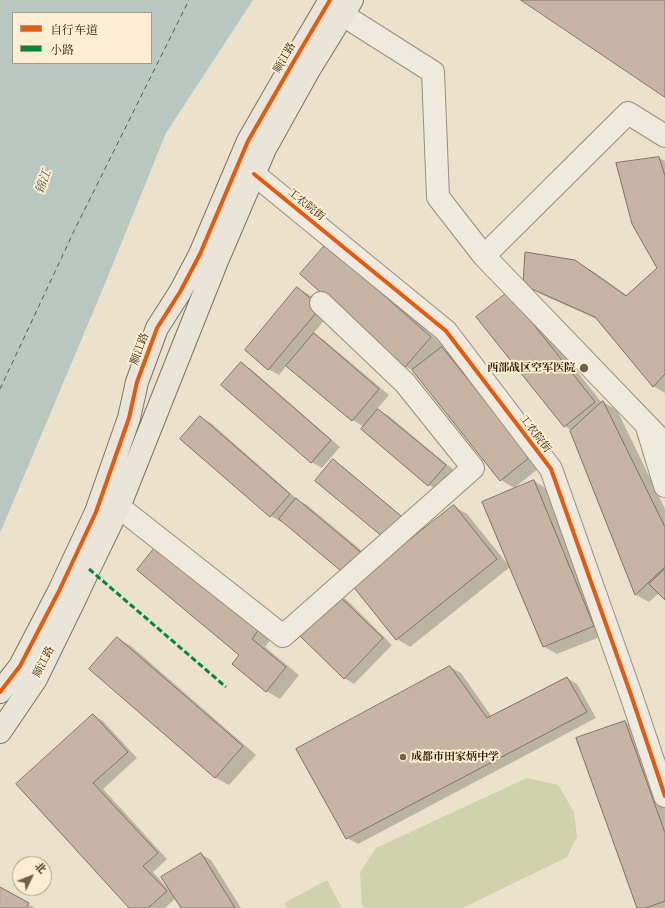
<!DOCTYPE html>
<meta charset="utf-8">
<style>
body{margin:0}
#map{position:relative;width:665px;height:908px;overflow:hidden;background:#ece1cb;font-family:"IM FELL French Canon","Noto Serif SC",serif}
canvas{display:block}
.legend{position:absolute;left:12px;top:12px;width:140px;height:52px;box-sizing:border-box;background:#fceed4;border:1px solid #a99a80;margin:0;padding:5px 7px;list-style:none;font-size:12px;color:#2d1c02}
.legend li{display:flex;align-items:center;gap:8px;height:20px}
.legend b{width:20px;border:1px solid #a99a80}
.north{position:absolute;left:12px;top:856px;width:40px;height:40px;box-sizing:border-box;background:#fceed4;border:1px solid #a99a80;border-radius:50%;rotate:47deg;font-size:11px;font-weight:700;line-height:16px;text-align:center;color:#2d1c02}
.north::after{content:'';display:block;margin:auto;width:14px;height:18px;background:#706148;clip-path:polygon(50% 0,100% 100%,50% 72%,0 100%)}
</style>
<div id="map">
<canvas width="665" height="908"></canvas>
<ul class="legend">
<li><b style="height:5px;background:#e8590c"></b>自行车道</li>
<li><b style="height:5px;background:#00873e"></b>小路</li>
</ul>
<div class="north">北</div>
</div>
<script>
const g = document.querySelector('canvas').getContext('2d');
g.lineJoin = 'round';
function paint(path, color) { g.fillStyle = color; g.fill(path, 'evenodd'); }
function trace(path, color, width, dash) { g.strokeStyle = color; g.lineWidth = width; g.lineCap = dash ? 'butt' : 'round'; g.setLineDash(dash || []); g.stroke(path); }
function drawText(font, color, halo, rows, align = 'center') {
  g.font = font + ' "IM FELL French Canon","Noto Serif SC",serif'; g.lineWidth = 4; g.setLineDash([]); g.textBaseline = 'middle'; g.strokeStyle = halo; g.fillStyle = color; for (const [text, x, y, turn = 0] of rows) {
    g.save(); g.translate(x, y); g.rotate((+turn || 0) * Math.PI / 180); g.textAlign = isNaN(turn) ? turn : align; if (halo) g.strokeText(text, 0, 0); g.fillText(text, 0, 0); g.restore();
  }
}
const green = new Path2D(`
 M527,778L558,785L574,812L577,837L567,857L463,908H365L362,905L360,872L376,848Z
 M327,880L342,908H287L284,903Z`);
const water = new Path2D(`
 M0,0H253L166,133L104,286L0,533ZM13,13H151V63H13Z`);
const shadow = new Path2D(`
 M659,158L665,161V393L653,386L599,320L543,295L524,284L575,261L594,272L628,296L659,268Z
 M340,253L444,346L441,348L455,356L543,465L514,488L501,480L415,372L405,366Z
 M297,288L308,294L330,313L313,334L324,340L389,395L377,409L389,416L456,472L439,491L429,485L362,429L364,427L353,420L287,365L279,375L268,369Z
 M521,301L602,403L603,402L617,410L665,509V599L659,593L649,602L636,595L571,432L572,431L565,426Z
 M241,364L251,369L340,447L322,468L311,462Z
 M200,417L211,423L299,501L307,505L374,561L282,521L281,522L271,516Z
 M333,461L343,467L410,523L394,542Z
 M534,481L547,489L607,634L557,654L543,646Z
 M454,506L467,514L510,567L410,647L397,639Z
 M157,546L272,638L265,647L299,675L280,699L266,691Z
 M336,594L347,600L392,645L354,684L344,678Z
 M117,638L131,646L256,755L229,785L216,778L91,668Z
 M450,667L461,673L492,717L567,678L577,684L596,718L358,844L347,838Z
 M93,715L103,721L137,758L103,789L167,859L153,872L169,890L201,854L211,860L241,908H182L176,898L165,908H131L17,784Z
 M625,722L638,730L665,804V908H638Z
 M0,889L28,904L35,908H0Z`);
const ferry = new Path2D(`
 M0,389L75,229L189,0`);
const building = new Path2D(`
 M521,0H665V97Z
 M659,157L665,176V374L653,387L595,317L523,285L525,252L575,260L626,296L657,268L632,224L616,163Z
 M326,244L431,337L405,367L300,274Z
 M297,287L321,307L268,370L245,350Z
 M508,292L595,402L564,427L476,317Z
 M314,333L379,389L352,421L286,366Z
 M442,347L530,457L500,481L412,370Z
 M241,362L331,440L311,463L221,385Z
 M603,401L665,527V567L635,595L570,431Z
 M378,409L446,465L428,486L361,429Z
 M200,416L290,494L270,517L180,439Z
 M333,459L401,516L383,537L315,481Z
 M534,480L594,626L543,647L482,502Z
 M296,498L364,555L347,576L279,519Z
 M454,505L497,559L396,640L352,585Z
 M157,545L259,629L252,639L286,667L266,692L232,664L239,655L137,570Z
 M665,569V600L649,584Z
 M336,593L383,638L344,679L297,633Z
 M117,637L243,746L215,778L89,669Z
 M450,666L487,718L567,677L587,712L346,839L296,749Z
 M93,714L128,752L93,783L158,853L143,866L167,891L148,908H129L16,784Z
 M625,721L665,833V901L646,908H637L576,738Z
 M201,853L235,908H181L161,877Z
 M0,887L29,903L26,908H0Z`);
const minor = new Path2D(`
 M343,15L433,72L438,197L484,256L665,444
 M254,174L446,331L551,469L631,695L665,796
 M484,256L628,113L665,136
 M647,427L665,486
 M119,507L283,636L473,468L405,383L321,303`);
const major = new Path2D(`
 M0,692L20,666L59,591L96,512L129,418L137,382L157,328L180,292L200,254L248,141L294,61L330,0
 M0,732L36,679L75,599L89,569L119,507L217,261L265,149L309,70L352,0`);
const quiet = new Path2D(`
 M89,569L226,687`);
const cycleway = new Path2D(`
 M254,174L446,331L551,469L631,695L665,796
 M0,692L20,666L59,591L96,512L129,418L137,382L157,328L180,292L200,254L248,141L294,61L330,0`);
const markers = [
 [584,368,5,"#706148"],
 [403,757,4,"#706148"]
];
const streetNames = [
 ["顺江路",285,58,-60],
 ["工农院街",306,205,39],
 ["顺江路",140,349,-69],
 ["工农院街",535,434,53],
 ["顺江路",44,662,-63]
];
const poiNames = [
 ["西部战区空军医院",575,368],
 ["成都市田家炳中学",411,757,"left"]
];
const waterNames = [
 ["锦江",44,182,-70]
];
paint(green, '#d0d2ad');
paint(water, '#b8c8c0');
paint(shadow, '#0003');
trace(ferry, '#565443', 1, [5, 4]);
paint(building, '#c8b4a4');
trace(building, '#7b7364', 1);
trace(minor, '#978e7f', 24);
trace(major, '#7b7364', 24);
trace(minor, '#efe9de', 22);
trace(major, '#ebe4d9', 22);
trace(quiet, '#00873e', 3, [6, 3]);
trace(cycleway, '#e8590c', 4);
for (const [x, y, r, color] of markers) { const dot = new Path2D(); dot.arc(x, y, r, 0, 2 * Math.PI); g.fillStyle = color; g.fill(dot); trace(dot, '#fceed4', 1.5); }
drawText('11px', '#2d1c02', '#fceed4', streetNames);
drawText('bold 11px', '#2d1c02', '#fceed4', poiNames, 'right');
drawText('italic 12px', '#565443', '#fceed4', waterNames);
</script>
